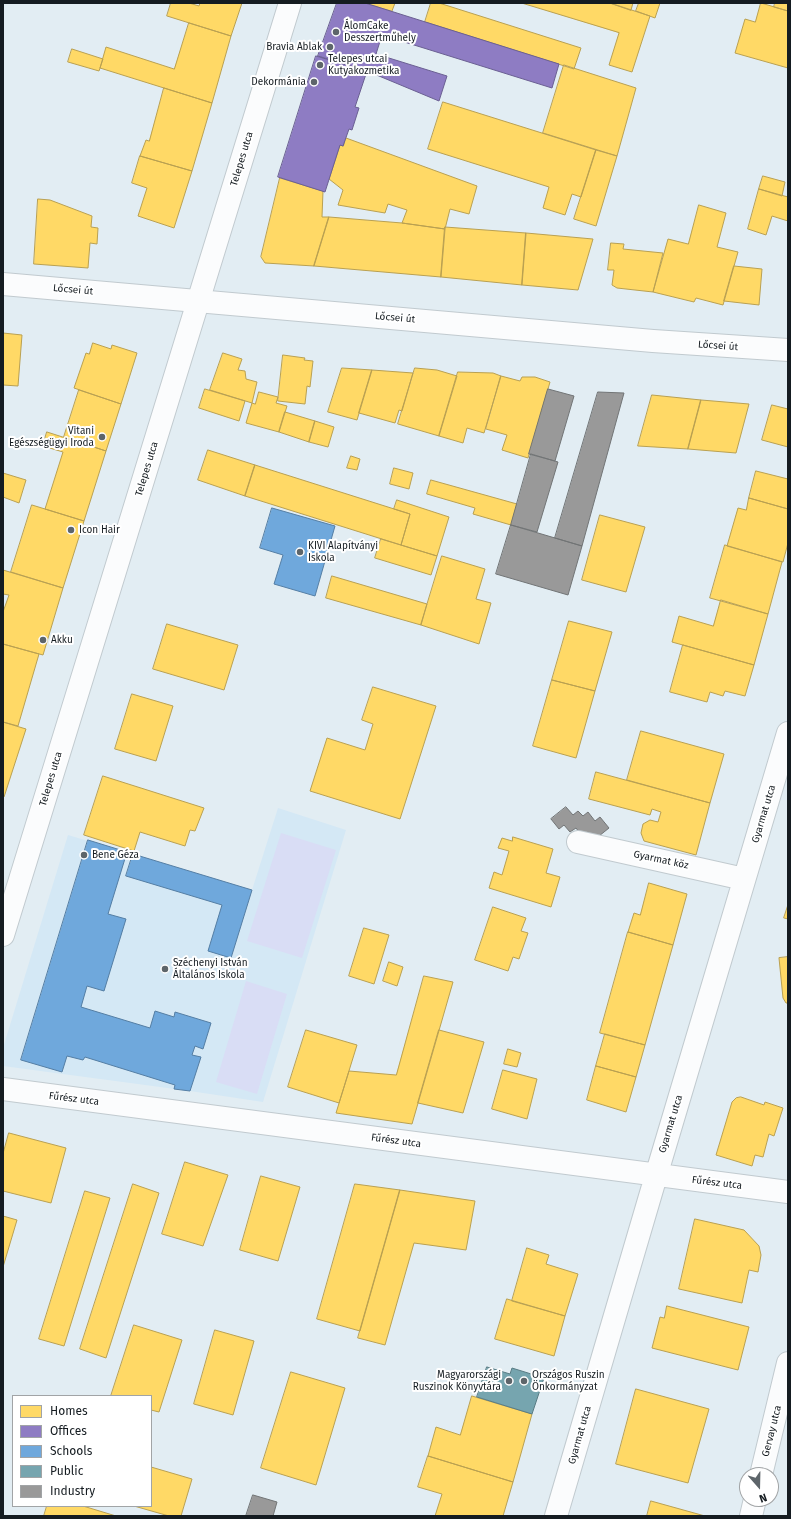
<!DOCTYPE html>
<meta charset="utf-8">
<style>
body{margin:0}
#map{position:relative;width:791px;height:1519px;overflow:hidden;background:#e2edf3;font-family:"Fira Sans",sans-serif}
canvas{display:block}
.frame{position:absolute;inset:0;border:4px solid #151c21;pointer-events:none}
.legend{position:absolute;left:12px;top:1395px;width:140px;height:112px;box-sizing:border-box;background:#fff;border:1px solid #a1a4a6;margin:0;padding:5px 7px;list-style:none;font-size:12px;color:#151c21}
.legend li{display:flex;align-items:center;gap:8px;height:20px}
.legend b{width:20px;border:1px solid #a1a4a6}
.north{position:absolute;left:739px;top:1467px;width:40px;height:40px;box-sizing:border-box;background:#fff;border:1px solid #a1a4a6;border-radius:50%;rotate:160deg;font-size:11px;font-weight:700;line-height:16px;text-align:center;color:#151c21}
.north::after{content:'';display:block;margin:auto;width:14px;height:18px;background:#5d656a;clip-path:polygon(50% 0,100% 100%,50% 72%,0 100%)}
</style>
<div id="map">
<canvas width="791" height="1519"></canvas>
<div class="frame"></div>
<ul class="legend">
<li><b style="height:11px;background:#ffd966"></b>Homes</li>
<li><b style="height:11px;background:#8e7cc3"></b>Offices</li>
<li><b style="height:11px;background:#6fa8dc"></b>Schools</li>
<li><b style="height:11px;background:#76a5af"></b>Public</li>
<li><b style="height:11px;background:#999"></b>Industry</li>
</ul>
<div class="north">N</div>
</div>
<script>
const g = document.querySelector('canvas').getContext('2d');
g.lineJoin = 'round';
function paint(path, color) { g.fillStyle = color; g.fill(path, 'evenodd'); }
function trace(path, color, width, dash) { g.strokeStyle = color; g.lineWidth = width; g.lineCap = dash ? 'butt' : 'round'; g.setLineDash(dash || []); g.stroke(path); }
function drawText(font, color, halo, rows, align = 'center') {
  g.font = font + ' "Fira Sans",sans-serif'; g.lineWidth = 4; g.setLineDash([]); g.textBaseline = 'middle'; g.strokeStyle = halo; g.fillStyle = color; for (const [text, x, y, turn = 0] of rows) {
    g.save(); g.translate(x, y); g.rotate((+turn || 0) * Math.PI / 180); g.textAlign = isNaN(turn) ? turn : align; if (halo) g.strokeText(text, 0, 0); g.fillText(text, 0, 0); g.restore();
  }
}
const built = new Path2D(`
 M278,808L346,830L263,1102L190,1091L3,1066V1048L68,835L252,890Z`);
const green = new Path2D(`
 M281,833L336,850L302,958L247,941Z
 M246,981L287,994L257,1094L216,1082Z`);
const homes = new Path2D(`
 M171,3H189L199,6L200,3H242L231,36L167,16Z
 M365,3H395L392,11Z
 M431,3H439L581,48L574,69L425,22Z
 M522,3H610L650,16L632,72L609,65L619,33Z
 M610,3H633L631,10Z
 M639,3H660L655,18L636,11Z
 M761,3L788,11V68L735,53L745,19L755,22Z
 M775,3H788V11L774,7Z
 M189,23L231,36L212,103L100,68L106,47L174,69Z
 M72,49L103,59L99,71L68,62Z
 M564,65L636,88L617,156L543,133Z
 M164,88L212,103L192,171L140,156L146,140L149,141Z
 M443,102L596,150L581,197L572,194L565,215L543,208L549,187L428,149Z
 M346,138L477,186L469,214L450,209L445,229L402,223L407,210L388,204L385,213L338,205L343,190L329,179L340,145L343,146Z
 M596,150L617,156L596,226L574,219Z
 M140,156L192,171L174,228L138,216L147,188L132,183Z
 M763,176L785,182L782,196L759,189Z
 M280,178L323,191L322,217H329L314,266L265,263L261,257Z
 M759,189L788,197V221L772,216L766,235L748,229Z
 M38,199L50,200L92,216L91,227L98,228L97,244L90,243L88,268L34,264Z
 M699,205L726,213L717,247L738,252L723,305L696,298L694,302L653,292L668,239L688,244Z
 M329,217L402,223L445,229L441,277L314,266Z
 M445,227L526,233L522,285L441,277Z
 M526,233L593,239L578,290L522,285Z
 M611,243L624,244L623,249L663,253L653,292L617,288L612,285L614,270H608Z
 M734,266L762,269L759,305L724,301Z
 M3,333L22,335L18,386L3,385Z
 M93,343L111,349L112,345L137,353L121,404L74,388L86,353L89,354Z
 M223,353L242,359L238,370L245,371L246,379L257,382L252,403L210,390Z
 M283,355L305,358L304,360L313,361L310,387L307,386L305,404L278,401Z
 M342,368L372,370L357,420L328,412Z
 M415,368L437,370L457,376L439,436L398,424Z
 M372,370L413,373L402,411L399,410L395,423L359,413Z
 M458,372L493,373L501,376L484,433L467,428L463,443L439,436Z
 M501,376L520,381L522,377H535L550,382L528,458L502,450L507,435L486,429Z
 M205,389L245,401L239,421L199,408Z
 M79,390L121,404L106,451L64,437Z
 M259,392L278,397L276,403L287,406L279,432L246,423L252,403L255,404Z
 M652,395L701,400L688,449L638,446Z
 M701,400L749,404L736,453L688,449Z
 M772,405L788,409V447L762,440Z
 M285,412L315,421L309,442L279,432Z
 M315,421L334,427L328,447L309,442Z
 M47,432L106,451L84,521L45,509L63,452L43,446Z
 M208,450L255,465L245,496L198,480Z
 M351,456L360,459L357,470L347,468Z
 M255,465L410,514L401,545L245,496Z
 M394,468L413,473L409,489L390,484Z
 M756,471L788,479V509L749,498Z
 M3,473L26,480L19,503L3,497Z
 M431,480L517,504L511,525L473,514L475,508L427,494Z
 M749,498L788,509V543L783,562L727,546L738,508L746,510Z
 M397,500L449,517L437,556L401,545L410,514L394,509Z
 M32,505L84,521L63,588L11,572Z
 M600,515L645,527L626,592L582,580Z
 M381,539L437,556L431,575L375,558Z
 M725,545L782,562L768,614L710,598Z
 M442,556L485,569L476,599L491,603L479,644L421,625Z
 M3,570L63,588L43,655L3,644V612L9,595L3,594Z
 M332,576L427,604L421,625L326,598Z
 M721,600L768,614L754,665L672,642L679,616L713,626Z
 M569,621L612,632L595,691L552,680Z
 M167,624L238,645L224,690L153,669Z
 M3,644L39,654L18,726L3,722Z
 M683,645L754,665L745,696L725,691L723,696L710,692L707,702L670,692Z
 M552,680L595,691L576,758L533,746Z
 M373,687L436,706L400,819L310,791L327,738L365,750L373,724L362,720Z
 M132,694L173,706L156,761L115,749Z
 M3,722L26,729L4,797H3Z
 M641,731L724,754L710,803L627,780Z
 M596,772L710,803L696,855L644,841L641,833L643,824L650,820L658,822L661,812L652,809L650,815L589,799Z
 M103,776L204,808L195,831L190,830L185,846L140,832L134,851L84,835Z
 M513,837L553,849L546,873L560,877L551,907L489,888L494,872L502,875L509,851L498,848L502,838L512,841Z
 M649,883L687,894L673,945L628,932L634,913L640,915Z
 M788,905V919L784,918Z
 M493,907L526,918L521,931L528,933L519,959L513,957L508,971L475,960Z
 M364,928L389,935L374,984L349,976Z
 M628,932L673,945L645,1045L600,1033Z
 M788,957V1003H786L783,998L779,958Z
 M389,962L403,967L397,986L383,981Z
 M424,976L453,982L412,1124L336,1113L349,1071L396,1075Z
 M306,1030L357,1045L339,1103L288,1087Z
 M439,1030L484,1042L463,1113L418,1103Z
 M605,1034L645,1045L636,1077L596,1066Z
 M508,1049L521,1053L517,1067L504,1064Z
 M596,1066L636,1077L626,1112L587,1100Z
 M503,1070L537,1079L527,1119L492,1109Z
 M741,1097L764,1105L765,1102L783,1108L774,1136L769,1134L763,1157L755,1155L752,1166L716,1155L732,1102L736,1098Z
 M9,1133L66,1148L51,1203L3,1191V1154Z
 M185,1162L228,1175L203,1246L162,1234Z
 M261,1176L300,1187L278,1261L240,1250Z
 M133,1184L159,1193L106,1358L80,1349Z
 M355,1184L400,1190L360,1331L317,1319Z
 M400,1190L475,1201L466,1250L414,1243L385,1345L358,1338Z
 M85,1191L110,1198L64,1346L39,1339Z
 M3,1216L17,1220L3,1267Z
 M695,1219L744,1230L759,1246L761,1255L758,1272L749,1270L742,1303L679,1289Z
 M527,1248L549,1255L546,1264L578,1274L565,1316L512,1301Z
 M507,1299L565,1316L554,1356L495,1339Z
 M667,1306L749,1327L738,1370L652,1348L660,1317L664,1318Z
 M134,1325L182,1340L159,1412L151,1410V1396H111Z
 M215,1330L254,1341L233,1415L194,1404Z
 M291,1372L345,1388L316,1485L261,1468Z
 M636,1389L709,1409L688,1483L616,1464Z
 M472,1396L532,1414L513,1482L428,1456L436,1427L460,1435Z
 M428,1456L513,1482L503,1516H435L442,1494L418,1487Z
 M151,1467L192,1479L181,1516H169L134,1506H151Z
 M651,1501L705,1516H647Z
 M47,1506H83L116,1516H44Z`);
const offices = new Path2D(`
 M337,3H365L559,64L552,88L382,35L376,54L447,76L439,101L367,71L318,56Z
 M316,56L367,71L355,107L359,108L352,130L349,129L343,146L340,145L325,192L278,177Z`);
const schools = new Path2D(`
 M272,508L335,526L315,596L274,584L283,555L260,548Z
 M88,840L127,852L108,914L126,919L104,991L87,986L81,1007L150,1028L155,1011L174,1017L175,1012L211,1023L203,1049L195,1046L192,1055L201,1057L190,1091L174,1089L175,1085L85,1057L83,1060L67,1056L62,1072L21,1060Z
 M133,854L252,890L231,958L208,951L222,905L126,876Z`);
const public = new Path2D(`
 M487,1367L510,1374L512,1368L544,1378L532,1414L477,1397Z`);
const industry = new Path2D(`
 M548,389L574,396L555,461L529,454Z
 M598,392L624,393L582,546L555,538Z
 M531,454L558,462L537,532L511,525Z
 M511,525L582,546L568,595L496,574Z
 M566,807L573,815L578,811L583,816L588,812L595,821L600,817L609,828L594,840L588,832L582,836L576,828L570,832L564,825L559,829L551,819Z
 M253,1495L277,1502L273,1516H246Z`);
const street = new Path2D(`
 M3,284L653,341L788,350
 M578,842L744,879
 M3,1089L788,1192
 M761,1475L788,1363
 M556,1516L656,1176L788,733
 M751,1516L755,1499`);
const secondary = new Path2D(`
 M3,935L290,3`);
const markers = [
 [336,32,4,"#5d656a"],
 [330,47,4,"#5d656a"],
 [320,65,4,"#5d656a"],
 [314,82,4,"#5d656a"],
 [102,437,4,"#5d656a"],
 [71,530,4,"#5d656a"],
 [300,552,4,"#5d656a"],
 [43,640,4,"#5d656a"],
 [84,855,4,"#5d656a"],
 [165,969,4,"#5d656a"],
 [509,1381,4,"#5d656a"],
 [524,1381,4,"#5d656a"]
];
const poiNames = [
 ["ÁlomCake",344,26],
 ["Desszertműhely",344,38],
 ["Bravia Ablak",322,47,"right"],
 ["Telepes utcai",328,59],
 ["Kutyakozmetika",328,71],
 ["Dekormánia",306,82,"right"],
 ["Vitani",94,431,"right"],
 ["Egészségügyi Iroda",94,443,"right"],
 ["Icon Hair",79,530],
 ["KIVI Alapítványi",308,546],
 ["Iskola",308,558],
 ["Akku",51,640],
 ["Bene Géza",92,855],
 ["Széchenyi István",173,963],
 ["Általános Iskola",173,975],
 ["Magyarországi",501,1375,"right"],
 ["Ruszinok Könyvtára",501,1387,"right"],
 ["Országos Ruszin",532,1375],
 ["Önkormányzat",532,1387]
];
const streetNames = [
 ["Telepes utca",242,159,-73],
 ["Lőcsei út",73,290,5],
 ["Lőcsei út",395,318,5],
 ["Lőcsei út",718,346,4],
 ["Telepes utca",147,469,-73],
 ["Telepes utca",51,779,-73],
 ["Gyarmat utca",764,814,-73],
 ["Gyarmat köz",661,860,12],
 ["Fűrész utca",74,1099,7],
 ["Gyarmat utca",671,1124,-73],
 ["Fűrész utca",396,1141,8],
 ["Fűrész utca",717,1183,7],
 ["Gervay utca",772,1431,-76],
 ["Gyarmat utca",580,1435,-74]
];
paint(built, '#d4e8f5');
paint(green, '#d9ddf5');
paint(homes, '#ffd966');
trace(homes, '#b9a051', 1);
paint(offices, '#8e7cc3');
trace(offices, '#6a5f92', 1);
paint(schools, '#6fa8dc');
trace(schools, '#547ea4', 1);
paint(public, '#76a5af');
trace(public, '#597c84', 1);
paint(industry, '#999');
trace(industry, '#717475', 1);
trace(street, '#c1cacf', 24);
trace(secondary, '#c1cacf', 24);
trace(street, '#fbfcfd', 22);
trace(secondary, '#fbfcfd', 22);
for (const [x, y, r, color] of markers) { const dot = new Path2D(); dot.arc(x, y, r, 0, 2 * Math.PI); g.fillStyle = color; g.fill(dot); trace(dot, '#fff', 1.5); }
drawText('10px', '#151c21', '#fff', poiNames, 'left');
drawText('10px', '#151c21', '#fff', streetNames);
</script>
